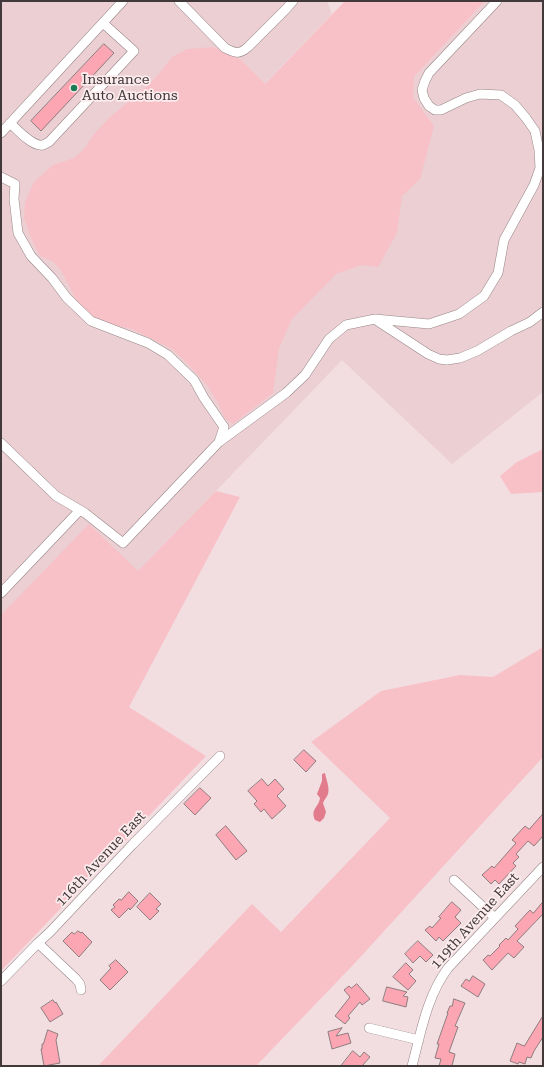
<!DOCTYPE html>
<style>
body{margin:0}
#map{position:relative;width:544px;height:1067px;overflow:hidden;background:#f2dee0;font-family:"Roboto Serif",serif}
canvas{display:block}
.frame{position:absolute;inset:0;border:2px solid #41393a;pointer-events:none}
</style>
<div id="map">
<canvas width="544" height="1067"></canvas>
<div class="frame"></div>
</div>
<script>
const g = document.querySelector('canvas').getContext('2d');
g.lineJoin = 'round';
function paint(path, color) { g.fillStyle = color; g.fill(path, 'evenodd'); }
function trace(path, color, width, dash) { g.strokeStyle = color; g.lineWidth = width; g.lineCap = dash ? 'butt' : 'round'; g.setLineDash(dash || []); g.stroke(path); }
function drawText(font, color, halo, rows, align = 'center') {
  g.font = font + ' "Roboto Serif",serif'; g.lineWidth = 3.5; g.setLineDash([]); g.textBaseline = 'middle'; g.strokeStyle = halo; g.fillStyle = color; for (const [text, x, y, turn = 0] of rows) {
    g.save(); g.translate(x, y); g.rotate((+turn || 0) * Math.PI / 180); g.textAlign = isNaN(turn) ? turn : align; if (halo) g.strokeText(text, 0, 0); g.fillText(text, 0, 0); g.restore();
  }
}
const built = new Path2D(`
 M1,1H327L332,14L114,240L403,89L485,1H543V392L452,464L342,360L138,572L1,615Z`);
const green = new Path2D(`
 M345,1H485L414,77L413,97L434,126L420,179L402,196L397,233L378,267L361,265L336,274L292,319L279,348L273,393L233,424L225,419L218,403L207,385L188,364L172,349L132,329L105,323L89,314L78,303L60,269L52,261L40,256L31,238L24,218L25,202L34,182L53,165L74,158L85,148L94,134L109,118L146,87L157,76L172,57L187,49L214,47L241,60L265,84Z
 M543,449V492L511,494L500,476L517,462Z
 M216,491L240,497L129,707L206,756L1,971V615L89,524L138,571Z
 M543,647V757L354,964L256,1066H98L252,904L281,932L390,818L311,742L381,691L460,675L493,677Z`);
const water = new Path2D(`
 M325,773C326,779 330,788 328,794C327,797 324,800 323,803L326,812L324,818L320,822L315,820C310,809 319,807 320,798L317,794L322,781V774Z`);
const building = new Path2D(`
 M104,44L114,53L41,131L31,121Z
 M304,750L316,761L306,772L294,760Z
 M262,779L268,786L275,779L284,789L277,796L286,806L272,819L264,809L261,812L254,804L257,801L248,791Z
 M200,788L211,798L195,815L184,804Z
 M543,814V836L534,846L528,841L516,854L519,857L513,863L516,866L499,884L495,880L491,884L482,875L492,866L494,868L516,843L512,840L525,826L529,829Z
 M226,826L247,851L236,860L216,835Z
 M129,892L138,901L130,910L129,908L119,918L111,910L115,907L113,905L119,899L121,900Z
 M150,893L161,904L156,909L159,911L150,920L137,907Z
 M452,902L461,910L455,917L461,923L443,941L439,937L436,941L425,930L430,926L432,928L441,918L439,917Z
 M543,902V914L517,941L524,947L514,958L508,953L492,970L483,960L488,955L490,956L500,946L499,945L506,938L508,940L518,929L515,926L530,910L533,913Z
 M78,931L81,933L82,932L92,942L79,957L63,941L72,932L74,934Z
 M418,941L433,955L426,962L420,956L413,963L405,954Z
 M116,960L128,972L110,990L100,980L111,968L109,966Z
 M406,963L413,970L409,974L416,981L408,990L393,977Z
 M473,976L485,984L478,997L461,986L466,979L469,981Z
 M357,984L370,999L362,1005L360,1002L348,1016L350,1018L345,1024L335,1016L350,997L344,990L349,986L351,988Z
 M387,987L407,992L403,996L408,997L406,1007L383,1001Z
 M454,999L465,1003L455,1026L458,1027L449,1052L455,1054L452,1066H439L441,1059L435,1058L439,1044H437L448,1013H447L450,1006H452Z
 M53,1000L55,1003L56,1002L63,1014L50,1022L41,1008Z
 M543,1016V1037L534,1051L531,1058L527,1057L525,1064L519,1062L518,1064L510,1061L517,1043L524,1046Z
 M342,1028L336,1036L348,1033L351,1043L332,1049L328,1032Z
 M48,1030L58,1034L56,1040L60,1063L44,1066L41,1049H42V1044H43Z
 M353,1051L360,1057L364,1052L370,1057L362,1066H341Z`);
const minor = new Path2D(`
 M179,1L225,48C235,53 239,55 248,47L286,9L293,1
 M10,123C17,129 32,147 43,145C43,145 49,142 49,142L134,51L103,23
 M1,133L123,1
 M1,177L15,184L14,199L18,233L31,256L52,278L67,298L91,321L148,343L168,355L194,380L204,398L224,427L219,442L123,543L85,513L56,496L1,443
 M376,320L428,354L439,359L447,360L460,358L477,351L511,331L530,322L543,312
 M219,442L286,393L305,375L329,339L346,325L375,319L429,324L459,314L484,296L498,273L504,240L534,185L540,168L539,150L535,131L526,118L515,105L501,95L480,94L466,98L441,110H435L429,106L424,98L422,90L425,81L429,73L497,1
 M1,593L80,510
 M454,880L495,918
 M38,943L76,979L80,984L81,990
 M1,981L38,943L50,932L132,845L220,756
 M369,1028L419,1040
 M412,1066C421,1032 427,996 448,968L543,867`);
const markers = [
 [74,88,4,"#1a7c54"]
];
const poiNames = [
 ["Insurance",82,80],
 ["Auto Auctions",82,96]
];
const streetNames = [
 ["116th Avenue East",101,859,-47],
 ["119th Avenue East",475,921,-48]
];
paint(built, '#ebcfd2');
paint(green, '#f8c1c8');
paint(water, '#e27b8c');
paint(building, '#fba6b2');
trace(building, '#8e7c7e', 1);
trace(minor, '#978587', 10);
trace(minor, '#fff', 9);
for (const [x, y, r, color] of markers) { const dot = new Path2D(); dot.arc(x, y, r, 0, 2 * Math.PI); g.fillStyle = color; g.fill(dot); trace(dot, '#fcecee', 1.5); }
drawText('14px', '#41393a', '#fcecee', poiNames, 'left');
drawText('14px', '#41393a', '#fcecee', streetNames);
</script>
